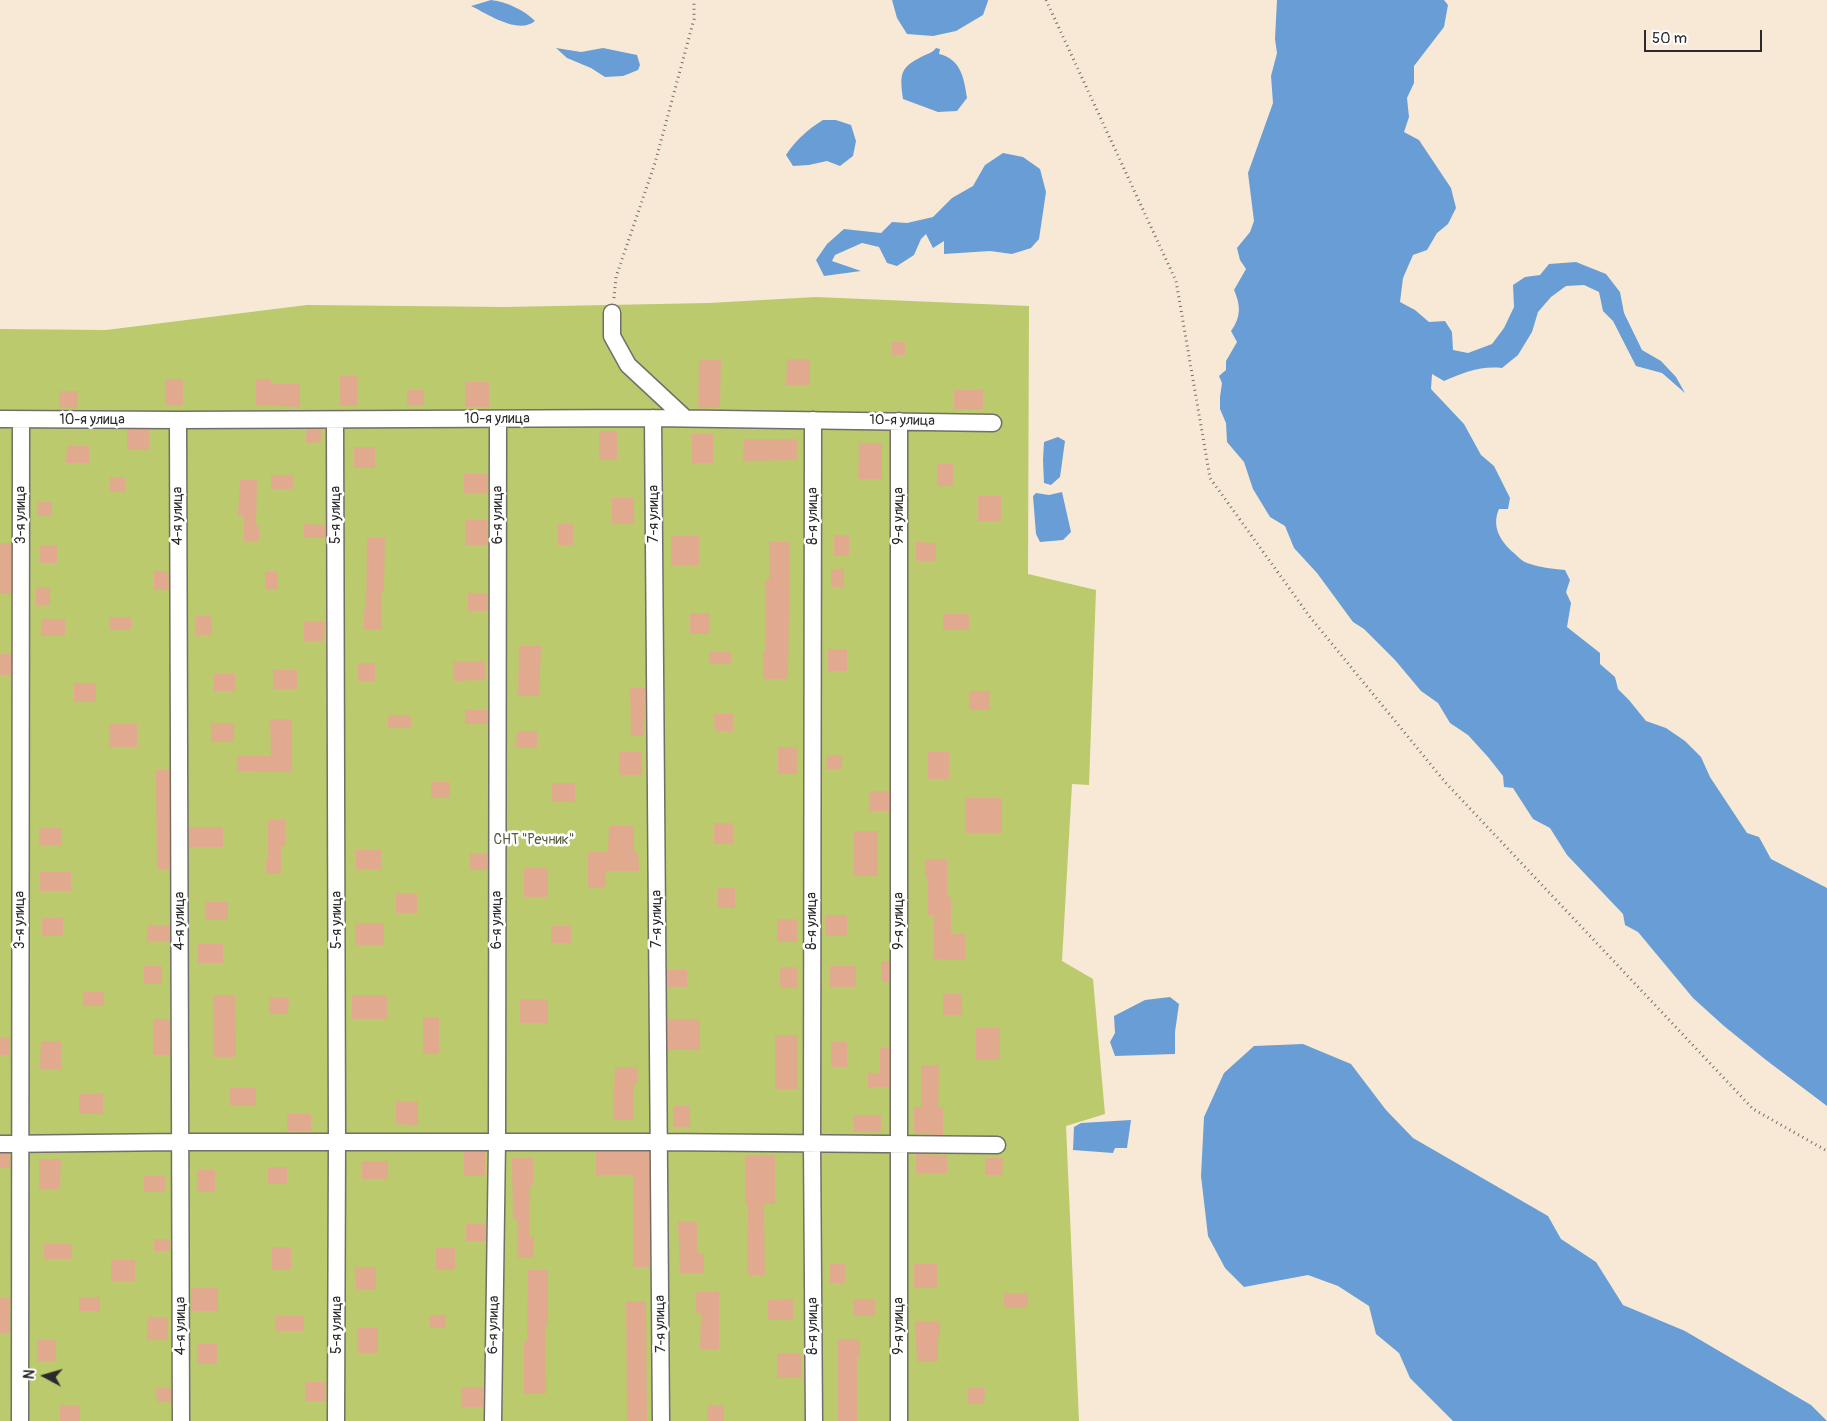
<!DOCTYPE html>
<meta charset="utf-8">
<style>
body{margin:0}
#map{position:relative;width:1827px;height:1421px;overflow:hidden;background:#f8e9d6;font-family:Pangolin,sans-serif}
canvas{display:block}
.north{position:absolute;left:20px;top:1351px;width:50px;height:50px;-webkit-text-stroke:4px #fff;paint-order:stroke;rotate:276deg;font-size:14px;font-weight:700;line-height:20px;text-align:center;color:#2b2b2b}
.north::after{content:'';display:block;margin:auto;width:18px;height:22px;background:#2b2b2b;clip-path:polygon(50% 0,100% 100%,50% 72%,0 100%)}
.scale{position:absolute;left:1644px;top:30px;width:118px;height:22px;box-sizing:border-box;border:2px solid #2b2b2b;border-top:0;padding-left:6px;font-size:15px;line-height:18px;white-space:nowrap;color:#2b2b2b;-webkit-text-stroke:4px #fff;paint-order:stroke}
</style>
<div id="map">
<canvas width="1827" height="1421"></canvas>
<div class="north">N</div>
<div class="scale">50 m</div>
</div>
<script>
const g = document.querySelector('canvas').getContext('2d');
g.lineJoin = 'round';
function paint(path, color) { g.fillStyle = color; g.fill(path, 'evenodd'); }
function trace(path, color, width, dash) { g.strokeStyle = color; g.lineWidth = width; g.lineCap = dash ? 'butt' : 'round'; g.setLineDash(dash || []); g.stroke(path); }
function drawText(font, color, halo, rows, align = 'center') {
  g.font = font + ' Pangolin,sans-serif'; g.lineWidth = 5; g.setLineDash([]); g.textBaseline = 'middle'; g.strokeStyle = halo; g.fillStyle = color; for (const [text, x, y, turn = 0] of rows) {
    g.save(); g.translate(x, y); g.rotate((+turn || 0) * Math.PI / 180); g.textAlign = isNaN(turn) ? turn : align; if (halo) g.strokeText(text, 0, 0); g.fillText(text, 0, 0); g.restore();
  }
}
const green = new Path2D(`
 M816,297L1029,306L1028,574L1096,590L1089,785L1072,784L1062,961L1093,979L1105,1114L1066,1126L1079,1421H0V329L106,330L307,305L505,307L709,303Z`);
const water = new Path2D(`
 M491,0C507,2 524,10 535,21C518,35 488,14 471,6Z
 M892,0H988V1L983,15L956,31L933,36L907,34L897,18Z
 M1277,0H1444L1448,5L1444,27L1414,66V83L1407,98L1409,117L1404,132L1419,140L1451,188L1456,208L1448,224L1437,233L1427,250L1413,255L1403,278L1400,302L1415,310L1429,322L1445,321L1452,332L1453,350L1468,353L1492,344L1504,328L1514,307L1513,285L1525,277L1540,275L1549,264L1576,262L1606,274L1620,292L1624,313L1642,350L1661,361L1676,377L1685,393L1662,373L1636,366L1613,321L1603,311L1599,292L1584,285L1566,286L1551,297L1538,312L1532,332L1518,355L1502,368C1479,366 1466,372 1444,381L1432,374L1431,389L1464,424L1481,455L1494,466L1510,498L1508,509H1499C1491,527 1501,542 1514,553C1518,557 1522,561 1527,563C1539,567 1552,569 1565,570L1570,580L1566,592L1571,603L1567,627L1600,653V664L1615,677L1618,689L1629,700L1646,721L1666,728L1685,741L1701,757L1710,777L1747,833L1759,837L1771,859L1827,888V1106L1766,1060L1724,1026L1693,998L1638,932L1625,925L1623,914L1567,855L1550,828L1533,819L1513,788L1504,787L1503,776L1488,757L1468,735L1450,723L1438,703L1421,691L1395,660L1364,629L1353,622L1317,573L1294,548L1285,526L1270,517L1253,489L1244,462L1227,442L1226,423L1220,409V397L1222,383L1219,376L1226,370V361L1237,342L1231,331C1241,317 1241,306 1234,290L1246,269L1240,260L1237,248L1250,232L1254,221L1248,173L1273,103L1271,76L1277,53L1275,39Z
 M556,48L581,52L603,48L637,55L640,65L638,70L623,76L605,77L591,68L567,58Z
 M936,48L940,49L939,54C961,59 964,78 967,98L957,111L938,112L903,99C900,74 899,68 923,56C929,53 932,53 936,48Z
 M823,120H836L851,125L856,141L853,156L840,166L827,161L809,165L793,166L786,155C796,140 807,130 823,120Z
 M1003,153L1023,157L1040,169L1046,192L1039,239L1031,248L1012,254L990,251L944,254V241L933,248L926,234L921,239L914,255L897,266L887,263L879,247L862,243L835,255L832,261L861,271L824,276L816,260L827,244L844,229L881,233L892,222L907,223L933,217L952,198L973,186L985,165Z
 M1058,437L1065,441L1060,477L1051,485L1044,483L1043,460L1044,442Z
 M1062,492L1071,532L1063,540L1040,542L1036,534L1033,496L1036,493L1049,495Z
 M1170,997L1179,1004L1175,1032V1054L1115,1056L1110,1042L1115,1033L1114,1016L1145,1000Z
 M1303,1044L1351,1064L1386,1110L1413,1138L1548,1216L1561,1239L1596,1262L1623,1305L1685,1331L1811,1405L1827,1421H1453L1410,1378L1399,1353L1376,1334L1369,1306L1338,1286L1308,1275L1244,1287L1225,1268L1208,1236L1201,1176L1204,1117L1224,1073L1254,1046Z
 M1131,1120L1127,1148H1115L1113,1153L1073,1150L1074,1127L1081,1123Z`);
const building = new Path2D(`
 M892,342H905V355H892Z
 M787,359H810V385H786Z
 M699,360H721L720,408H698Z
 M340,376H358L357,406H340Z
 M165,379H183V405H165Z
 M256,379H271V384H300V407L256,405Z
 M466,382H489V407H465Z
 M407,390H424V405H407Z
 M954,390H983V409H954Z
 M59,391H78V408H59Z
 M306,429H321V442L306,443Z
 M127,430H149V450H127Z
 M599,431H617V460H599Z
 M692,434H713V463H692Z
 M744,439H797V460L743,461Z
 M859,443H882V479H858Z
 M67,446H89V463H66Z
 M354,447H375V468H354Z
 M938,464H953V486H937Z
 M464,474H488L487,493H464Z
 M271,475H293V489H271Z
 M110,477H125V492H110Z
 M240,480H257L256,526H259V541H244V515H238Z
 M978,496H1001V521H978Z
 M612,498H634V524H612Z
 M37,502H52V516H37Z
 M465,520H487L488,545H465Z
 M304,524L325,525V538H304Z
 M558,524H573V545H558Z
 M834,535H849V556H834Z
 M671,536H699V565H671Z
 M367,538H385L384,591H382V629L364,630V610H366Z
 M769,542H790L788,679H763L764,651H766L765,580H769Z
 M916,542L936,543V561H916Z
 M0,543H11V594H0Z
 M57,545V563H40V546Z
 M831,569H844V587H831Z
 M154,571H168L169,590H154Z
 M265,572H277L278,589H265Z
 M36,587H50V605H36Z
 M468,593H488V611H468Z
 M690,613H710L709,634H690Z
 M943,614H969V630H943Z
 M196,616H211L212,635H195Z
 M110,617H131V630H110Z
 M41,619H65V636H41Z
 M304,621H325L324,641H304Z
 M519,646H541L539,696H518Z
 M828,649H847V671H828Z
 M709,652H731V664H709Z
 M0,654H11V675H0Z
 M453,661H485V680L453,681Z
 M358,663H375V681H358Z
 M273,670H297V689H273Z
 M214,674H235V691H214Z
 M74,683H96V702H74Z
 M630,688H645L644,736H631Z
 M969,691H990V710H969Z
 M465,710H488V724H465Z
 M714,714H733V731H715Z
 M388,715H411V728H388Z
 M270,719H292V772L237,771V756H271Z
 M211,723H234V742H211Z
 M109,724H137V747H109Z
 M517,731H537V748H516Z
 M778,747H797V774H778Z
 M619,752H642V775H619Z
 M928,752H949V779H928Z
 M827,755H842V769H826Z
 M156,770H169V869H157Z
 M431,782H450V798H431Z
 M552,783H575V802H552Z
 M869,791H889V811H869Z
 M965,798H1002V833H965Z
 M268,820H285V846H281V874H266V860H268Z
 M714,823H733V844H714Z
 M609,826H634V851H638L639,871H606V887L588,888V852H608Z
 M189,827H223V847H189Z
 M39,828H62L61,845H39Z
 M854,831H878V876H854Z
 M356,850H381V869H356Z
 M470,853H487V870H470Z
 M926,859H947V897H951V934H965V960L934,959V915H928V878H925Z
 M524,868H548V897H524Z
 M40,872H71V891H40Z
 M718,888H735V908H718Z
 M396,893H417V913H396Z
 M205,902H228V920H205Z
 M825,915H847V936H825Z
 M42,918H63V936H42Z
 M777,919H797V942H777Z
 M355,923H384V945H355Z
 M147,925H170V941H147Z
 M551,926H571V943H551Z
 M198,944H223V963H198Z
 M881,961L889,962V981H881Z
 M144,966H162V984H144Z
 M830,966H856V987H830Z
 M780,967H797V988H780Z
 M667,970H687V987H668Z
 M83,992H104V1006H83Z
 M943,994H962V1015H943Z
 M213,995H235L236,1057H213Z
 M352,995H387V1019H352Z
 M269,997H289L288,1014H269Z
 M520,999H548V1023H520Z
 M423,1017H439V1054H423Z
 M153,1019H170V1055H153Z
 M668,1019H700V1050H668Z
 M976,1028H1000V1060H976Z
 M775,1035H798V1089H775Z
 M0,1037H10V1055H0Z
 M41,1041H61V1069H40Z
 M831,1042H847V1067H831Z
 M880,1048H889V1087H868V1073H880Z
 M921,1065H939L938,1107H943V1135L916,1134V1132H914V1107H921Z
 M615,1067H637V1084H634L633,1120H613Z
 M230,1088H256V1106H230Z
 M79,1094H103V1114H79Z
 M396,1101H418V1125L396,1124Z
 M673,1106H690V1127H673Z
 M287,1114H311V1131H287Z
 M854,1115H881V1132H854Z
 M464,1152H485V1176H464Z
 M596,1152H649L650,1267H633V1175H596Z
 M0,1154H10V1168H0Z
 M916,1154L947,1155V1173H916Z
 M745,1155H775V1204H764L765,1275H747L748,1204H745Z
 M512,1158H533V1185H530L529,1237H534V1258H517V1219H513Z
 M985,1158H1003L1002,1175H985Z
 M39,1159H61L60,1189H39Z
 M362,1161H388V1179H362Z
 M268,1167H287V1184H268Z
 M197,1170H215V1192H197Z
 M144,1176H165V1192H144Z
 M678,1221H697V1253H704V1273H680Z
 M466,1224H486V1241H466Z
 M154,1239H170V1251H154Z
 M44,1244H72V1259H44Z
 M272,1247H291V1270H272Z
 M436,1248H455V1270H436Z
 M111,1260H135V1281H111Z
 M830,1264H845V1283H830Z
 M914,1264H937V1288H914Z
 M355,1267H376V1290L356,1289Z
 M528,1270H548V1326H545L546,1394H524V1342H527Z
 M191,1288H218V1311H191Z
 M696,1292H719V1349H700L701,1313H696Z
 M1004,1293H1028V1308H1004Z
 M79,1297H100V1311H79Z
 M0,1298H10V1333H0Z
 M793,1299V1320H768V1300Z
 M854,1299H875V1316H854Z
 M626,1301H646L647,1421H627Z
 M430,1315H446V1328H430Z
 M276,1316H304V1331H275Z
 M147,1317H168V1340H147Z
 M915,1321L940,1322V1338H938V1362H917Z
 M357,1328H378V1353H357Z
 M838,1339H860V1357H857V1421H838Z
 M37,1340H56V1361H37Z
 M197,1344H217V1364H197Z
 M777,1353H801V1378H777Z
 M306,1382H326V1401H305Z
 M461,1387H483V1407H461Z
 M156,1388H171V1402H157Z
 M968,1388H985L984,1404H968Z
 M60,1405H80V1421H60Z
 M708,1405H724V1421H707Z`);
const path = new Path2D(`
 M1046,0L1176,281L1210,478L1310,617L1445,782L1753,1109L1827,1151
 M614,298L616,277L655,163L694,19V0`);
const minor = new Path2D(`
 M612,313V336L628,365L685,418
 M653,418L661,1421
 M0,419L178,420L653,418L993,423
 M178,420L181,1421
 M335,420L337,1142L336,1421
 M813,420L812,1143L814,1421
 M899,421V1421
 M0,1144L181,1142H659L997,1145
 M20,1421L21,420
 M493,1421L497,1142L498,419`);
const streetNames = [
 ["10-я улица",497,419],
 ["10-я улица",92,420],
 ["10-я улица",902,421,1],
 ["7-я улица",654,514,-90],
 ["3-я улица",21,515,-90],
 ["5-я улица",336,515,-90],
 ["6-я улица",498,515,-90],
 ["4-я улица",178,516,-90],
 ["8-я улица",813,516,-90],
 ["9-я улица",899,516,-90],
 ["7-я улица",657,919,-90],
 ["3-я улица",20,920,-90],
 ["5-я улица",337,920,-90],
 ["6-я улица",497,920,-90],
 ["4-я улица",180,921,-90],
 ["8-я улица",812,921,-90],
 ["9-я улица",899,921,-90],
 ["7-я улица",661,1324,-91],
 ["5-я улица",337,1325,-90],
 ["6-я улица",494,1325,-89],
 ["4-я улица",181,1326,-90],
 ["8-я улица",813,1326,-90],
 ["9-я улица",899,1326,-90]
];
const parkNames = [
 ["СНТ \"Речник\"",534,840]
];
paint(green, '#baca6c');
paint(water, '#689ed5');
paint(building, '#e1aa8f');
trace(minor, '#736e67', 19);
trace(path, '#736e67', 3, [1, 4]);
trace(minor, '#fff', 16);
drawText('14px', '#2b2b2b', '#fff', streetNames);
drawText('14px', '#565b3e', '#fff', parkNames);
</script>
